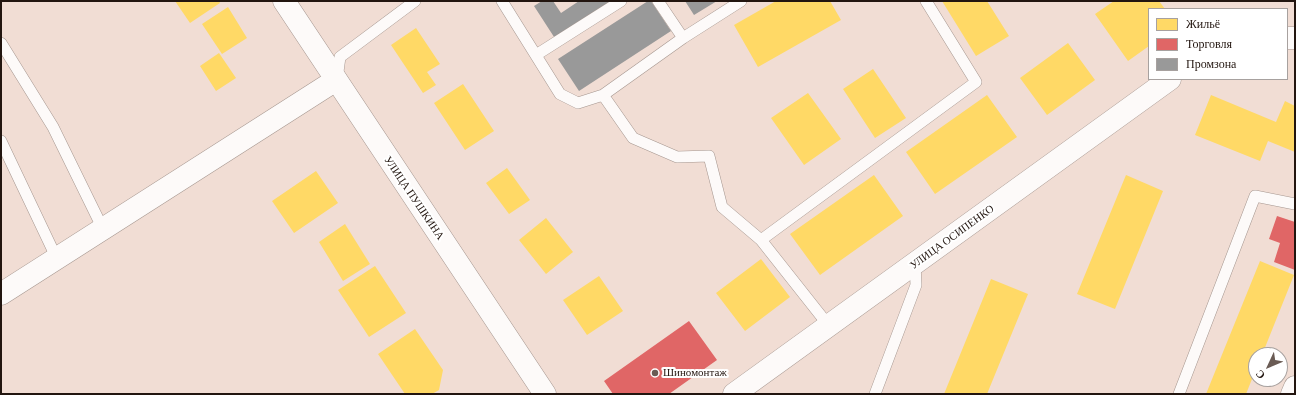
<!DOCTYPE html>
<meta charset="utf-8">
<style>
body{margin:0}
#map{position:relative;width:1296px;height:395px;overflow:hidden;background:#f1ddd4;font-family:"Crimson Pro",serif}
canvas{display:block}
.frame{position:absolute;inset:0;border:2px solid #22150f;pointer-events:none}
.legend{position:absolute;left:1148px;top:8px;width:140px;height:72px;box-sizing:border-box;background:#fff;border:1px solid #a7a19f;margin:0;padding:5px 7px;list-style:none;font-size:12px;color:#22150f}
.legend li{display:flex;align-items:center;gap:8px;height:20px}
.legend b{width:20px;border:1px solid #a7a19f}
.north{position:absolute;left:1248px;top:347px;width:40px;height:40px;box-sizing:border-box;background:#fff;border:1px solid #a7a19f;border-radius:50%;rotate:226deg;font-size:11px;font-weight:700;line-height:16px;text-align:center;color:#22150f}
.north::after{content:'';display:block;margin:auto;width:14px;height:18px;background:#6a5b54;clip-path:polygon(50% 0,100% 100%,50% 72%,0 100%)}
</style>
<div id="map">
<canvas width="1296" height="395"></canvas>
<div class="frame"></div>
<ul class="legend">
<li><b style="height:11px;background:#ffd966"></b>Жильё</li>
<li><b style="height:11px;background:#e06666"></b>Торговля</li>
<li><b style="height:11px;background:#999"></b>Промзона</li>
</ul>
<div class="north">С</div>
</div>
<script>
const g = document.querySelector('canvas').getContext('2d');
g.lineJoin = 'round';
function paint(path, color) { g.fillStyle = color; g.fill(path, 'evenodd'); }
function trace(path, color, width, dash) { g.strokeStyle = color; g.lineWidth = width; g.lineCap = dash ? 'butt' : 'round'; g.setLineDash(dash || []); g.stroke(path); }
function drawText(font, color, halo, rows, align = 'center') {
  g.font = font + ' "Crimson Pro",serif'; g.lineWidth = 4; g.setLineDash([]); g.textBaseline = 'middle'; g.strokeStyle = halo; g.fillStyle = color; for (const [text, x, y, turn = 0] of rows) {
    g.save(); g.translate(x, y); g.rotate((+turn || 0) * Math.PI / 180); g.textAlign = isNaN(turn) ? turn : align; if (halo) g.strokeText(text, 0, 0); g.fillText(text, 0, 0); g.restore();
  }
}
const homes = new Path2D(`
 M175,1H219L220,3L190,23Z
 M776,1H830L841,20L758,67L734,25Z
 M942,1H987L1009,36L976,56Z
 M1114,1H1159L1165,9H1149V46L1128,61L1095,14Z
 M228,7L247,38L222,54L202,24Z
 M416,28L440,64L427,72L436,85L423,93L391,45Z
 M1068,43L1095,80L1047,115L1020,78Z
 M219,53L236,78L216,91L200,66Z
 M873,69L906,118L875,138L843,89Z
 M463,84L494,131L465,150L434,103Z
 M808,93L841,139L804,165L771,118Z
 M987,95L1017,137L935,194L906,152Z
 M1211,95L1276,122L1285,101L1295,106V152L1268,141L1260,161L1195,135Z
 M507,168L530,200L509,214L486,183Z
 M316,171L338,203L294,233L272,201Z
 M874,175L903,216L820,275L790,234Z
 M1126,175L1163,191L1115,309L1077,294Z
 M546,218L573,252L546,274L519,240Z
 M345,224L370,264L343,281L319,242Z
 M761,259L790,297L745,331L716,293Z
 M1260,261L1294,275L1262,355H1256V369L1246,394H1206Z
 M375,266L406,313L369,337L338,290Z
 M599,276L623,311L587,335L563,300Z
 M991,279L1028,294L987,394H944Z
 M415,329L443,370L439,390L432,394H405L378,354Z`);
const shops = new Path2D(`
 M1277,216L1295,222V270L1274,262L1280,243L1269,239Z
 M689,321L717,360L669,394H613L604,381Z`);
const industry = new Path2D(`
 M542,1H553L561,13L579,1H618L556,40L534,6Z
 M648,1H651L671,31L579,91L558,59Z
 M685,1H717L694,15Z`);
const service = new Path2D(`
 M502,1L560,94L578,103L603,95L633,138L677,157L709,156L722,207L761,240
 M658,1L683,38L741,1
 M1,43L53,127L103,229
 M536,55L621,1
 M337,79L340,57L415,1
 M603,95L683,38
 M1,141L57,259
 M829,326L761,240L976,82L926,1
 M875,394L916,285L915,264
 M1179,394L1255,196L1295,204`);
const minor = new Path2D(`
 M1287,38H1295
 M1,294L336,80
 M734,394L1170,79
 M1292,394L1295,387`);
const tertiary = new Path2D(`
 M284,1L545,394`);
const markers = [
 [655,373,4,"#6a5b54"]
];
const streetNames = [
 ["УЛИЦА ПУШКИНА",414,198,56],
 ["УЛИЦА ОСИПЕНКО",952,237,-36]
];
const poiNames = [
 ["Шиномонтаж",663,373]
];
paint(homes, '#ffd966');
paint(shops, '#e06666');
paint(industry, '#999');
trace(service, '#a5968f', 12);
trace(minor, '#a5968f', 23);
trace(tertiary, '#a5968f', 23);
trace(service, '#fdfaf9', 11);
trace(minor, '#fdfaf9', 22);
trace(tertiary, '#fdfaf9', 22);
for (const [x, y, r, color] of markers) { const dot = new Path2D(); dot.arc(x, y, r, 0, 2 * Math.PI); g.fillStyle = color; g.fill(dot); trace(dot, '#fff', 1.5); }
drawText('11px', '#22150f', '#fff', streetNames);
drawText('11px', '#22150f', '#fff', poiNames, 'left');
</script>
